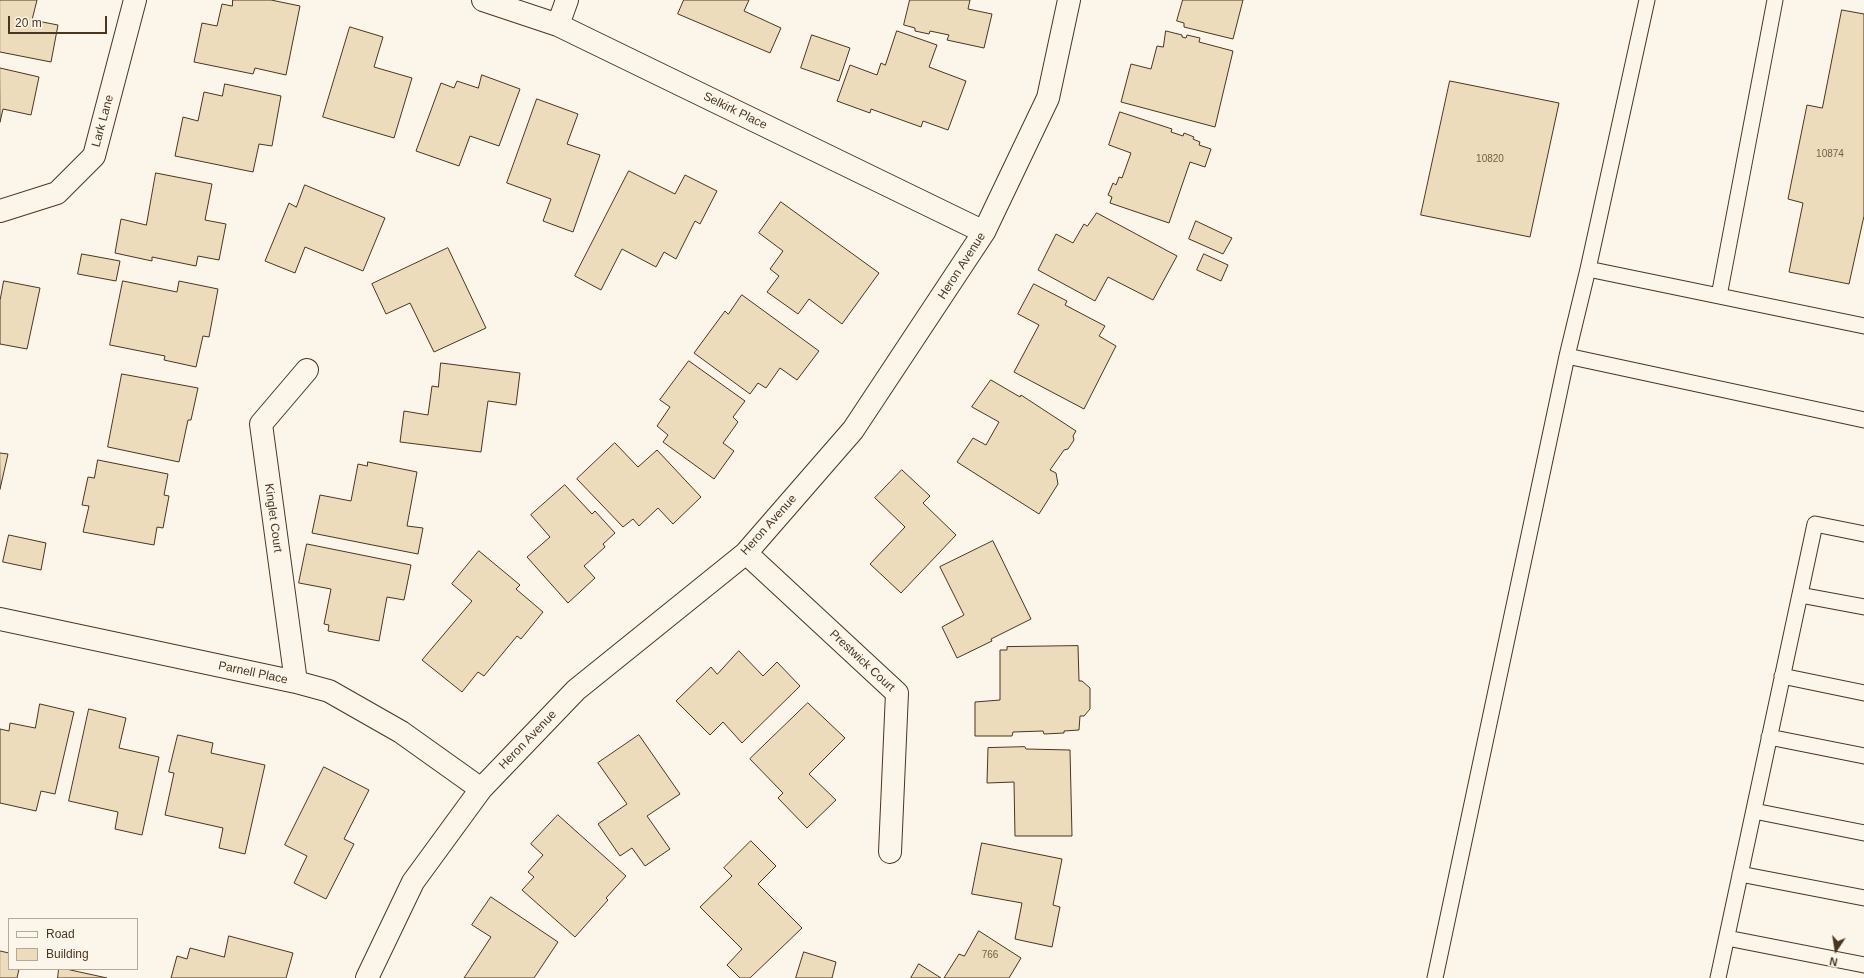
<!DOCTYPE html>
<style>
body{margin:0}
#map{position:relative;width:1864px;height:978px;overflow:hidden;background:#fbf6e9;font-family:Helvetica,sans-serif}
canvas{display:block}
.legend{position:absolute;left:8px;top:918px;width:130px;height:52px;box-sizing:border-box;background:#fbf6e9;border:1px solid #b4a999;margin:0;padding:5px 7px;list-style:none;font-size:12px;color:#4a3520}
.legend li{display:flex;align-items:center;gap:8px;height:20px}
.legend b{width:20px;border:1px solid #b4a999}
.north{position:absolute;left:1816px;top:930px;width:40px;height:40px;-webkit-text-stroke:3px #fbf6e9;paint-order:stroke;rotate:192deg;font-size:11px;font-weight:700;line-height:16px;text-align:center;color:#4a3520}
.north::after{content:'';display:block;margin:auto;width:14px;height:18px;background:#4a3520;clip-path:polygon(50% 0,100% 100%,50% 72%,0 100%)}
.scale{position:absolute;left:8px;top:16px;width:99px;height:18px;box-sizing:border-box;border:2px solid #4a3520;border-top:0;padding-left:5px;font-size:12px;line-height:14px;white-space:nowrap;color:#4a3520;-webkit-text-stroke:3px #fbf6e9;paint-order:stroke}
</style>
<div id="map">
<canvas width="1864" height="978"></canvas>
<ul class="legend">
<li><b style="height:5px;background:#fbf6e9"></b>Road</li>
<li><b style="height:11px;background:#ecdcbc"></b>Building</li>
</ul>
<div class="north">N</div>
<div class="scale">20 m</div>
</div>
<script>
const g = document.querySelector('canvas').getContext('2d');
g.lineJoin = 'round';
function paint(path, color) { g.fillStyle = color; g.fill(path, 'evenodd'); }
function trace(path, color, width, dash) { g.strokeStyle = color; g.lineWidth = width; g.lineCap = dash ? 'butt' : 'round'; g.setLineDash(dash || []); g.stroke(path); }
function drawText(font, color, halo, rows, align = 'center') {
  g.font = font + ' Helvetica,sans-serif'; g.lineWidth = 3; g.setLineDash([]); g.textBaseline = 'middle'; g.strokeStyle = halo; g.fillStyle = color; for (const [text, x, y, turn = 0] of rows) {
    g.save(); g.translate(x, y); g.rotate((+turn || 0) * Math.PI / 180); g.textAlign = isNaN(turn) ? turn : align; if (halo) g.strokeText(text, 0, 0); g.fillText(text, 0, 0); g.restore();
  }
}
const building = new Path2D(`
 M0,0H37L32,20L58,25L51,62L0,52Z
 M233,0H271L300,6L286,75L255,68L253,74L194,62L202,23L217,26L222,4L232,6Z
 M684,0H749L744,11L781,28L770,53L678,14Z
 M910,0H970L968,9L992,14L984,48L947,40L949,35L930,31L929,34L915,31V28L904,25Z
 M1183,0H1243L1233,39L1184,27V23L1177,21Z
 M1842,10L1864,14V216L1849,284L1789,272L1803,203L1788,199L1807,105L1822,108Z
 M350,27L383,37L374,67L412,78L394,138L323,117Z
 M897,31L937,45L929,67L966,81L948,130L923,121L921,127L871,109L870,113L837,101L850,65L877,75L881,63L885,65Z
 M1166,31L1182,35V37L1186,38L1187,35L1200,38L1199,42L1233,51L1215,127L1121,102L1131,64L1151,69L1157,46L1163,47Z
 M812,35L850,48L839,81L801,68Z
 M0,68L39,77L31,115L3,109L0,122Z
 M482,75L520,89L499,146L470,136L459,166L416,151L441,83L454,88L457,81L478,88Z
 M1450,81L1559,103L1530,237L1421,215Z
 M225,84L281,96L272,146L259,144L253,172L175,156L183,117L198,121L204,92L222,96Z
 M537,99L578,114L567,144L600,155L573,232L543,221L551,199L507,183Z
 M1120,112L1172,129L1171,132L1183,136L1184,133L1194,137L1193,139L1200,142L1199,145L1211,149L1205,167L1190,162L1169,223L1110,203L1112,197L1108,195L1113,183L1116,185L1119,177L1122,178L1131,153L1109,145Z
 M629,171L675,194L685,175L717,191L700,224L695,221L676,259L664,252L656,267L622,249L601,290L575,276Z
 M156,173L212,184L205,220L226,224L219,260L198,256L196,266L152,257V261L115,253L121,219L146,225Z
 M305,185L385,218L363,271L305,247L295,273L265,261L289,203L296,207Z
 M781,202L879,273L842,324L809,299L798,314L767,292L779,276L770,269L783,251L759,233Z
 M1097,213L1177,256L1153,300L1108,277L1095,301L1038,270L1056,234L1073,243L1084,224L1087,226Z
 M1196,221L1232,238L1223,254L1189,239Z
 M448,248L486,328L434,352L410,303L386,314L372,284Z
 M82,254L120,261L116,281L78,274Z
 M1204,254L1228,265L1221,281L1197,270Z
 M4,281L40,288L27,349L0,344V301Z
 M123,281L177,292L179,281L218,289L209,337L203,336L196,367L164,360L165,356L110,345Z
 M1034,284L1067,301L1065,305L1105,326L1099,336L1116,346L1084,409L1014,372L1039,325L1018,314Z
 M742,295L819,351L797,380L780,368L766,388L758,383L750,394L694,353L725,311L728,314Z
 M689,361L745,401L733,417L738,422L723,443L734,451L714,479L663,442L668,435L657,426L670,407L660,400Z
 M441,363L520,373L516,405L488,401L481,452L400,442L404,411L428,415L432,386L438,387Z
 M122,374L198,388L191,420H188L179,462L108,447Z
 M991,380L1020,397L1021,395L1076,431L1073,436L1074,440L1068,449L1064,450L1050,470L1056,473L1058,484L1039,514L957,462L973,438L986,445L999,422L972,407Z
 M615,443L638,467L657,450L701,497L673,524L658,508L639,526L633,519L623,527L577,479Z
 M0,453L8,454L0,489Z
 M98,460L168,474L164,495L169,496L163,528L157,527L154,545L83,532L89,506L82,505L88,477L94,478Z
 M368,462L417,472L407,526L423,528L418,554L312,533L320,495L351,501L358,464L367,466Z
 M902,470L930,496L923,503L956,535L901,593L870,564L905,527L875,498Z
 M565,485L592,514L595,511L615,533L603,544L605,547L584,566L595,578L568,603L527,557L550,537L531,515Z
 M9,535L46,543L41,570L3,562Z
 M993,541L1031,619L991,639L992,641L957,658L942,627L964,615L940,567Z
 M307,544L411,565L404,600L387,597L379,641L328,631L329,625L324,624L331,589L299,583Z
 M479,551L520,585L516,589L543,612L521,639L517,636L484,676L478,672L462,692L422,660L472,601L452,584Z
 M1078,646L1079,681H1082L1090,688V709L1084,716H1080L1079,730L1064,731V733L1044,734L1043,731L1013,732L1012,736H975V702L1000,700V650H1007V647Z
 M739,651L763,676L777,662L800,686L742,743L723,722L710,735L676,701L711,667L717,674Z
 M808,703L845,738L809,774L836,800L807,828L778,798L783,793L750,759Z
 M40,704L74,712L55,794L41,791L36,811L0,803V729L9,731L10,723L35,728Z
 M89,709L126,718L119,748L159,757L142,835L115,829L118,812L69,801Z
 M178,735L213,743L211,753L265,765L245,854L219,848L223,828L165,815L174,773L169,772Z
 M639,735L680,794L647,816L670,849L645,866L632,848L620,856L598,824L627,804L598,763Z
 M1025,747L1026,749L1070,750L1072,836H1015L1014,782L987,783L988,748Z
 M324,767L369,790L344,839L354,844L326,899L294,883L307,856L285,845Z
 M558,815L626,876L606,898L608,900L575,937L522,890L534,877L528,872L543,855L531,844Z
 M751,841L776,866L758,884L802,928L750,978H740L727,965L742,949L700,907L732,876L724,868Z
 M982,843L1062,859L1053,905L1060,907L1052,947L1015,939L1022,903L972,894Z
 M491,897L558,942L534,978H464L491,937L472,925Z
 M979,931L1021,958L1009,978H944L959,954L964,956Z
 M229,936L293,953L286,978H171L177,956L187,959L190,948L224,957Z
 M0,951L9,953V969H19L17,978H0Z
 M804,952L836,962L832,978H796Z
 M919,964L941,978H911Z
 M59,969H66L107,978H58Z`);
const lane = new Path2D(`
 M1588,269L1647,0
 M1719,296L1775,0
 M1567,356L1588,269L1864,326
 M1800,595L1864,607
 M1782,676L1864,693
 M1769,737L1864,756
 M1754,811L1864,833
 M1740,874L1864,898
 M1727,938L1864,965
 M1435,978L1567,356L1864,420
 M1718,978L1815,524L1864,534`);
const street = new Path2D(`
 M483,0L558,25L984,232
 M558,25L567,0
 M0,211L57,193L94,156L135,0
 M746,553L897,693L890,852
 M0,619L296,682L329,691L401,732L481,789
 M296,682L261,424L307,370
 M367,978L413,882L481,789L576,690L746,553L853,430L984,232L1048,98L1069,0`);
const numberNames = [
 ["10874",1830,154],
 ["10820",1490,159],
 ["766",990,955]
];
const streetNames = [
 ["Selkirk Place",735,111,26],
 ["Lark Lane",103,121,-75],
 ["Heron Avenue",962,266,-57],
 ["Kinglet Court",273,518,82],
 ["Heron Avenue",769,525,-48],
 ["Prestwick Court",862,661,43],
 ["Parnell Place",253,673,12],
 ["Heron Avenue",528,740,-46]
];
paint(building, '#ecdcbc');
trace(building, '#4a3520', 1);
trace(lane, '#4a3520', 17);
trace(street, '#4a3520', 24);
trace(lane, '#fbf6e9', 15);
trace(street, '#fbf6e9', 22);
drawText('10px', '#725f47', null, numberNames);
drawText('12px', '#4a3520', '#fbf6e9', streetNames);
</script>
